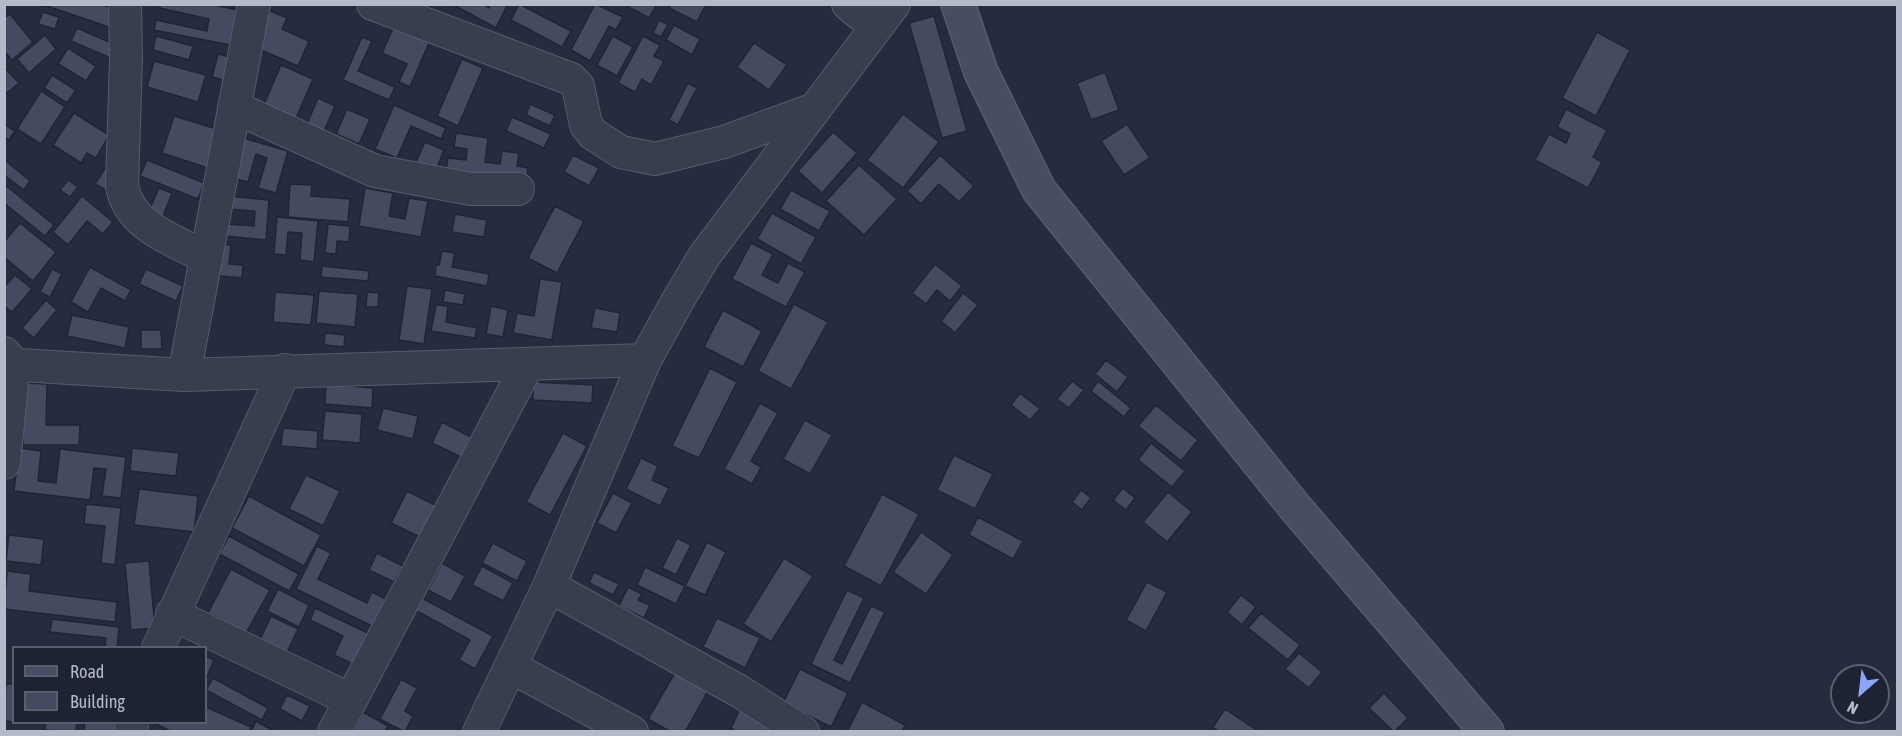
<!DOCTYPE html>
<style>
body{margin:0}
#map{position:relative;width:1902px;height:736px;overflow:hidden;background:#252c3f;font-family:"Asap Condensed",sans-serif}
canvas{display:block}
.frame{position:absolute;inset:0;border:6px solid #b5baca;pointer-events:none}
.legend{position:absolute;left:12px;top:646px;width:195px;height:78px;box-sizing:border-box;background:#1e2334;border:2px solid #5a5f70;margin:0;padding:8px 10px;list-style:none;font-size:18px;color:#b5baca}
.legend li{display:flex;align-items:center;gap:12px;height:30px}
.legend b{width:30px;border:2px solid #5a5f70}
.north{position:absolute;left:1830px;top:664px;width:60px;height:60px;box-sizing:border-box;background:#1e2334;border:2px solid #5a5f70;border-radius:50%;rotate:208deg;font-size:16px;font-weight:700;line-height:24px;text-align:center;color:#b5baca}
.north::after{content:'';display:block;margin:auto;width:21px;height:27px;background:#8ca5f8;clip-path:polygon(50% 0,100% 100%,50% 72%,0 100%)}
</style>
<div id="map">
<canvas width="1902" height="736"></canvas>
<div class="frame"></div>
<ul class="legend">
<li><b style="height:8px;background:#474d62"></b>Road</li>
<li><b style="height:16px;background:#444b61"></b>Building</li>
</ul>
<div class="north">N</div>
</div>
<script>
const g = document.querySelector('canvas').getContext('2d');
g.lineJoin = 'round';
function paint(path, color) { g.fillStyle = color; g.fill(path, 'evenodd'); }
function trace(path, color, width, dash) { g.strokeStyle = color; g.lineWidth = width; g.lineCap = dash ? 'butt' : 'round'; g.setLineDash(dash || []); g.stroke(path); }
const building = new Path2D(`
 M41,4H100L114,9L109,27Z
 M160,4H210L237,10L230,45L154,30L156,20L207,31L209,19L160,8Z
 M452,4H483L489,8L490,4H508L496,28Z
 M519,4L571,31L562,47L511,20Z
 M595,4L623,17L616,30L609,26L590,61L571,50Z
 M623,4H657L649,18Z
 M671,4H706L697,22L669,8Z
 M270,11L287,18L282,29L309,41L298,66L254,47Z
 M43,12L59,17L55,29L38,24Z
 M10,14L33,42L12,60L4,51V18Z
 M934,16L967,131L942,138L909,23Z
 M659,20L668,25L661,37L653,33Z
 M396,22L431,38L410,87L399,82L407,64L382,53Z
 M674,25L700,39L692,55L666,40Z
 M77,28L121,47L115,60L71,41Z
 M1597,32L1630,50L1596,116L1562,98Z
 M45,35L56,49L29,73L17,59Z
 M156,36L193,46L189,60L153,50Z
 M613,36L633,47L617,76L597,65Z
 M643,36L660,45L654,56L664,61L651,85L642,79L635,92L618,83Z
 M362,37L372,41L358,71L395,87L389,100L343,80Z
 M754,43L787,65L769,90L737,67Z
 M68,48L96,66L86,81L58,64Z
 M218,54L229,57L224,80L212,77Z
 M462,59L483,68L458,126L437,116Z
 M154,61L206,75L198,102L147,87Z
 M281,65L313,79L296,118L264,104Z
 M4,67L19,83L7,93L4,89Z
 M1105,72L1119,110L1091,120L1077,83Z
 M52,75L76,90L67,103L44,88Z
 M688,83L697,88L678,125L669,120Z
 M41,91L65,107L41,144L17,129Z
 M318,98L335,106L324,131L307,124Z
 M530,104L555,115L550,126L526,115Z
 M394,105L446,128L441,139L411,126L397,158L375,149Z
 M347,109L370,119L359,144L336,134Z
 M1566,109L1607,130L1593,157L1602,162L1588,188L1535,160L1549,134L1566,143L1570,134L1557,127Z
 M74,113L109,135L96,158L87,153L81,163L53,145Z
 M903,114L939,142L903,188L867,160Z
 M174,116L220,130L208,168L162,153Z
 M512,117L551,134L544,148L506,131Z
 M4,124L15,131L9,140L4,137Z
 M1127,124L1150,158L1124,175L1101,141Z
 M833,132L857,153L822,193L798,171Z
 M456,133L488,138L485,162L500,164L502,151L519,153L517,166L528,168L526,184L445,174L448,158L466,160L467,149L454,147Z
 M243,138L288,151L276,193L258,188L267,158L256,154L248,182L232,178Z
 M425,142L444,150L436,170L416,162Z
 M573,155L599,168L589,186L564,172Z
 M940,155L974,186L959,202L939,184L921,204L907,191Z
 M147,160L204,183L198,199L140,176Z
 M6,161L30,181L24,190L4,175V164Z
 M109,162V192L95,184Z
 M859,165L897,199L864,235L826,201Z
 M68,180L78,187L70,197L60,190Z
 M4,184L54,225L45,236L4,203Z
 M290,184L312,185L311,196L350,199L348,222L288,217Z
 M159,188L172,193L162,219L148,213Z
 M365,188L393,193L389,216L405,219L409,198L428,201L421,237L359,226Z
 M791,190L830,211L819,231L780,209Z
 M82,196L113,222L103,234L87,221L68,245L53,232Z
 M228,196L269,200L266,240L225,236L227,224L254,226L255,211L227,209Z
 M555,206L584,221L557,273L528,258Z
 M772,213L816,237L801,264L757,239Z
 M455,214L487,220L484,237L452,232Z
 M277,217L318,221L314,262L300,260L302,233L288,232L286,255L274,254Z
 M20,223L56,252L33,281L4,257V242Z
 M328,224L350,226L349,242L337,241L336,254L325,253Z
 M751,243L773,254L762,275L778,283L788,263L805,272L786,307L732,279Z
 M213,244L231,245L229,264L243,265L242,278L211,275Z
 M442,251L455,253L452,267L489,274L487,286L435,276L436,265H439Z
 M935,264L962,286L950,301L937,290L926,304L912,293Z
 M322,266L369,271L368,281L321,277Z
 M90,267L131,290L125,301L101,288L88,312L71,302Z
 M52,269L62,274L50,297L40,292Z
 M146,269L183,286L176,301L139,284Z
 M15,275L32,289L12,312L4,306V287Z
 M540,279L562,282L552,340L513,333L517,313L534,316Z
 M407,286L432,289L424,344L399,340Z
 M445,290L465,294L463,305L443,302Z
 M319,291L358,294L355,327L316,323Z
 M275,292L314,295L311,325L273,322Z
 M367,292L379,293L378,307H366Z
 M963,293L978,305L955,333L941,321Z
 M46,300L57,310L34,338L22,328Z
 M794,304L828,322L791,389L758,371Z
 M436,305L448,306L446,322L477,328L475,338L431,331Z
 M491,306L508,310L503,337L486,334Z
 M595,308L620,313L617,332L591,328Z
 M723,310L762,331L743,367L704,347Z
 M72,315L129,327L125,348L67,336Z
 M141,330H161L162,349H141Z
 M325,333L345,335L344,347L324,345Z
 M1106,360L1128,377L1117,392L1095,374Z
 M710,368L737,382L699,458L672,446Z
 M1072,381L1084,390L1069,408L1057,399Z
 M1098,381L1131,408L1124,417L1091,391Z
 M533,382L593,385L592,403L533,400Z
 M23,383L47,384L46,425H80L79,445H23Z
 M326,384L373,388L372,408L325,404Z
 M1020,393L1040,409L1030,420L1011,405Z
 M760,403L778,413L751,461L761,467L752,484L724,469Z
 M1156,405L1198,440L1181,461L1138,426Z
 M383,408L418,416L413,439L377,430Z
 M325,411L362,414L360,443L322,440Z
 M805,420L832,435L810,474L783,459Z
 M442,422L471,437L461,457L432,443Z
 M283,428L318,431L317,449L281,446Z
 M563,433L587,446L550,515L526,502Z
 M1151,443L1185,471L1172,487L1138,460Z
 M19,448L41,451L38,481L56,483L60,449L126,457L121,498L102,496L106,469L94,468L90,500L14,491Z
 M132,448L179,453L176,476L130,471Z
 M954,455L993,474L975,509L937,490Z
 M641,458L658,466L652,480L669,488L660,506L626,489Z
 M306,475L340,491L323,526L289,509Z
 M1123,488L1135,498L1126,510L1113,500Z
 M139,489L198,496L194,532L134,525Z
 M1081,490L1091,498L1082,510L1072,502Z
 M407,491L443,509L428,541L391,523Z
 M1168,492L1192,512L1167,542L1143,522Z
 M613,493L632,503L616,533L597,523Z
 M882,494L919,514L881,586L844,566Z
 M249,496L321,535L304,566L232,528Z
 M86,504L121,508L115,565L101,563L105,526L84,524Z
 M978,517L1023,541L1013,559L969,535Z
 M921,532L953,555L926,594L893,572Z
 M9,535L44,539L41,565L6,561Z
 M229,536L299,574L289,591L219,554Z
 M677,538L691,545L676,575L662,568Z
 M707,542L726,552L705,595L685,586Z
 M493,543L527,561L517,581L482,563Z
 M317,546L331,553L318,579L367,603L372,592L389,601L376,628L296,589Z
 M377,553L403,566L394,582L369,570Z
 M784,558L813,576L771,642L743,624Z
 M149,561L155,628L131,630L125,563Z
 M442,563L465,576L451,602L428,590Z
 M482,566L513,583L503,601L472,585Z
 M645,567L685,586L676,604L637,585Z
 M231,569L270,590L246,633L208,613Z
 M7,571L31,574L29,591L117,602L115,622L4,609Z
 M594,572L619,584L613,595L589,583Z
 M1147,582L1167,592L1146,631L1126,620Z
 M628,587L642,594L638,600L650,605L644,618L619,606Z
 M278,589L309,605L299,627L267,611Z
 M847,590L864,598L834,660L842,664L871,606L885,612L850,683L811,664Z
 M1241,595L1256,607L1242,625L1227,612Z
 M420,597L493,636L475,669L459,660L470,640L413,609Z
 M315,608L368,633L353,664L334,655L343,636L310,620Z
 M1261,613L1300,645L1288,660L1248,628Z
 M271,616L298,629L282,663L255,650Z
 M717,618L760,638L745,668L703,647Z
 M52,619L119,627L117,648H105L106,638L50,632Z
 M1299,653L1322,672L1309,688L1285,669Z
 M206,656L214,660L206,679Z
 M800,669L848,693L831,727L783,703Z
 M676,671L709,689L685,732H671L648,719Z
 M213,678L268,708L262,720L206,690Z
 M401,679L417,688L405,711L413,716L405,732L380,719Z
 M6,684H14V722L4,721Z
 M1384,693L1408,718L1394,732L1369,708Z
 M287,695L310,706L302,721L280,709Z
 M862,702L905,725L902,732H847Z
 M206,707L251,727L249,732H172L152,722H206Z
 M740,709L778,732H737L731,728Z
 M1225,709L1258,731L1257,732H1220L1213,727Z
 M363,712L388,726L385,732H353Z
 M256,721L275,732H251Z
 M46,722H77L76,732L45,730Z
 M85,722H117L116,732H84Z`);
const street = new Path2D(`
 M125,4L126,59L122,186C129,226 173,240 206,257
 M373,4L571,79L578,86L586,125L593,134L621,152L655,159L724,142L815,109
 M848,4L876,27
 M234,107L375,171L471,189H518
 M4,353L14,364L4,463
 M4,364L184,375L645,360
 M184,375L254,4
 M549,586L739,691L803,732
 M172,614L351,700
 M158,648L285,370
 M511,667L632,732
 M131,732L132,722
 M334,732L528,364
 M479,732L549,586L645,360L677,302L705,255L894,4`);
const secondary = new Path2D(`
 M958,4L981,72L1039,190L1294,506L1487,732`);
paint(building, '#444b61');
trace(building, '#202536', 1.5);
trace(street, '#575c6d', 34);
trace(secondary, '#575c6d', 36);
trace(street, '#393e4f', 32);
trace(secondary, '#474d62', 33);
</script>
